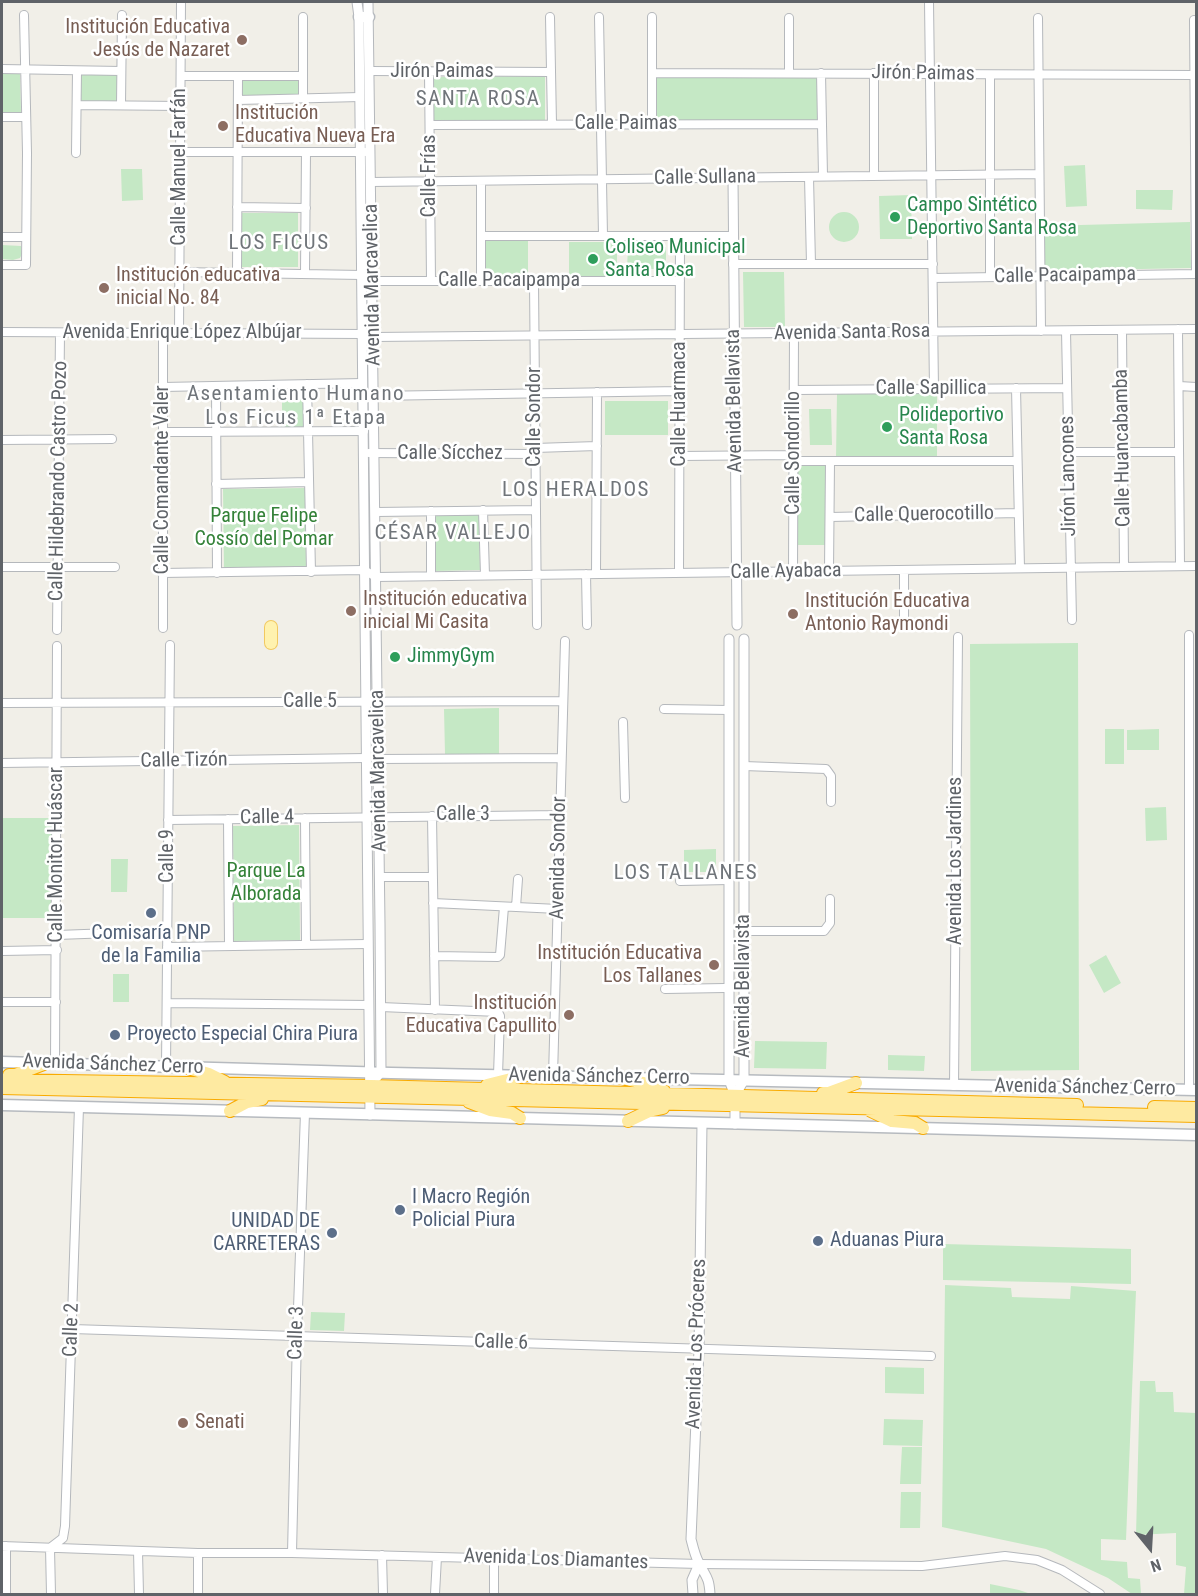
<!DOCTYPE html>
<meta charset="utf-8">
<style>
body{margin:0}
#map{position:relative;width:1198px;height:1596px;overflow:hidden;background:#f1efe8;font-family:"Roboto Condensed",sans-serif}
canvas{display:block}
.frame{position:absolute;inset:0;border:3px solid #5f6368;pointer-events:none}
.north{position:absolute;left:1120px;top:1518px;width:60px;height:60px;-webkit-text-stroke:4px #fff;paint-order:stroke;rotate:162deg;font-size:16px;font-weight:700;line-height:24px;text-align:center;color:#5f6368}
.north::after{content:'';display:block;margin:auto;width:21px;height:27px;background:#5f6368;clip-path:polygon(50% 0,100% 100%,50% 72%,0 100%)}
</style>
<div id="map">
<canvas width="1198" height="1596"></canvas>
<div class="frame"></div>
<div class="north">N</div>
</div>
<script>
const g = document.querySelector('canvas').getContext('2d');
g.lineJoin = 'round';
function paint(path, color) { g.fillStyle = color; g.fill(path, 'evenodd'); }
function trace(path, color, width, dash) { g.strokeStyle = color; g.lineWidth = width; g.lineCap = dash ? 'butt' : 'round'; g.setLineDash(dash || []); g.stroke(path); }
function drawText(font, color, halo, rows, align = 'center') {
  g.font = font + ' "Roboto Condensed",sans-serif'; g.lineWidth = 5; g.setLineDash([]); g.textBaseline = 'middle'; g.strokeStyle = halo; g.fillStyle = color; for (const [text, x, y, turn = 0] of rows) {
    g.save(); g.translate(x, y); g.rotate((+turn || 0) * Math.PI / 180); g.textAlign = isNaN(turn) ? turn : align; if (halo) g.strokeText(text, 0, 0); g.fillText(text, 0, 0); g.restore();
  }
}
const green = new Path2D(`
 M2,71H20L21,113H2Z
 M81,73L118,74L117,102L81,103L80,75Z
 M545,76V121L431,122V77Z
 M655,76L817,77V120H654Z
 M298,79V96L242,97V80Z
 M1085,165L1087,206L1066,207L1064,166Z
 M121,169H142L143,200L122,201Z
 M1136,190H1173L1172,210L1136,209Z
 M911,195L912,239H880L879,196Z
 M829 227a15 15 0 1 1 30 0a15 15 0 1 1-30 0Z
 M239,213H298V267H238Z
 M1190,222L1191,268L1044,271V226Z
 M484,241H528V275L484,276Z
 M569,242H617V276L569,277Z
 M2,245L21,246L22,254L20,258L13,260L2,259Z
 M628,246L666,247V269H627Z
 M743,272H784L785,327H744Z
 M282,388H308L307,432L282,433Z
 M837,394H937V459H836Z
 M605,401H668V435H605Z
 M809,409H831L832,445H810Z
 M795,466H827L825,545H794Z
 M305,488L306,567L224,569L223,489Z
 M479,512L480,570L434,571L433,513Z
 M1078,643L1079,1070L971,1071L970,644Z
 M499,708V754H445L444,709Z
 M1105,729H1124V764H1105Z
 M1159,729V750H1127V730Z
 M1166,807L1167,840L1146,841L1145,808Z
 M2,818H52L51,918H2Z
 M299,825L300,940L234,941L233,826Z
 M716,849V872H684V850Z
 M111,859H128L127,892H111Z
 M1106,955L1121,983L1104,993L1089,965Z
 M113,974H129V1002H113Z
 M755,1041L827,1042L826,1069L754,1068Z
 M888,1055L925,1056L924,1071L888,1070Z
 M943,1244L1131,1249V1284L943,1280Z
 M945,1285L1011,1288L1012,1297L1070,1299L1071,1286L1136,1291L1126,1540L1101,1539V1560L1127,1562L1128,1578L1140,1579L1141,1594H1132L1108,1578L1046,1549L942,1527Z
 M311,1312L345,1313L344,1331L310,1330Z
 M885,1367L924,1368V1394L885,1393Z
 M1140,1381H1155L1156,1392H1173L1174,1412L1196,1413V1594H1184L1186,1567L1176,1565V1533L1136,1535Z
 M884,1419L923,1420L922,1446L883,1445Z
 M902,1447H922L921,1484H900Z
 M901,1492H921L920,1528H900Z
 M990,1584L1019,1590L1031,1594H990Z`);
const minor = new Path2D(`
 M929,2L934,389
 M303,17V98
 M550,17L552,124
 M599,17L603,236
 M652,17V124
 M1038,18L1041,331
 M1194,20L1196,274
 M2,69L121,71
 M370,71L551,72
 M429,72L431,281
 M652,73L1194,75
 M789,73V18
 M821,73L823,176
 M181,76H303
 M238,100L360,97
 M77,105L181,106
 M121,105L122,15
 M2,117H26
 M430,125L822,124
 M180,152H365
 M76,153L77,71
 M874,176V73
 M809,177L811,264
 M481,181V281
 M371,182L1039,174
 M237,207L306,208
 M482,236H733
 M2,237H26
 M733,264H933
 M2,265H26L27,153L24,15
 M179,272L362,275
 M237,272L238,77
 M305,273L306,152
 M990,277V75
 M933,278L1196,274
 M373,281H680
 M534,281L537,625
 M1178,329L1180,566
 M1122,330L1124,567
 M1066,331L1072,620
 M2,332L363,334L374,337L1196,329
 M179,333L181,2
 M307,384L311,572
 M216,386L217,573
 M1179,386L1196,387
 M163,387L363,383
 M1016,388L1020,568
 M795,390L1067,388
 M374,396L680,391
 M163,432L364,431
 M2,440L112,439
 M535,448L597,446
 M1069,452H1179
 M369,453L536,454
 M680,456L794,455
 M794,461H1017
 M216,484L309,482
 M483,510L485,575
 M431,511V576
 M376,512L536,510
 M830,517L1018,513
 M2,567H115
 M904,570V623
 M829,571L830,462
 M793,572L794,334
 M162,573L364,570L376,577L1196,566
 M679,573L680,236
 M586,574L587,625
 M596,574L597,392
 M163,628V333
 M57,630L60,333
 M1189,635V1089
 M2,703L563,701
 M664,709L729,710
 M623,722L625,798
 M379,759L561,758
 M2,763L366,758
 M744,766L826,769L831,776V802
 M432,816L435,1010
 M305,818L306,945
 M228,819L229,946
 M168,820L560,815
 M380,877H433
 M680,881L729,880
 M433,903L558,909
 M516,907L518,879
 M744,931H824L830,923V899
 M57,935L167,931
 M167,947L367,944
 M2,951L57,950
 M434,956L498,957L500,955L504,907
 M665,989L725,988
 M2,1002H56
 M167,1003L369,1005
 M381,1007L498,1012L500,1016L498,1075
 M55,1064L57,646
 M166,1067L170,645
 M553,1076L565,641
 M954,1086L958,637
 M72,1329L931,1356
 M2,1546L198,1553H292L699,1564L922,1566L1005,1556L1037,1560L1062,1570L1100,1594
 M6,1546V1594
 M138,1551L139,1594
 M198,1553V1594
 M292,1553L297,1336L305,1113
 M382,1555L383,1594
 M51,1594L50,1548L63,1538L65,1526L79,1107
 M435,1594L437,1557
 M494,1594V1558`);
const tertiary = new Path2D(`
 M357,2L359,17L370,1115
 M368,2L380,923L381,1072L377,1077
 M733,178L737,625
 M729,639V1080L735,1096V1124
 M735,1096L744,1080V639
 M702,1123L699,1349L691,1539C693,1547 695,1556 699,1563C706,1577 709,1577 710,1594
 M693,1594L692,1580L699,1564`);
const secondary = new Path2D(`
 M359,17H369
 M2,1062L391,1073L1196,1090
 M2,1105L1196,1135`);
const primary = new Path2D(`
 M271,627V643`);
const trunk = new Path2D(`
 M184,1067L209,1074L225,1082
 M9,1075H15L44,1064
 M617,1077L648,1084L664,1091
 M2,1080L371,1086L1077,1105
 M487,1085L527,1075
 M2,1088L1196,1116
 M823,1093H829L856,1083
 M469,1102L490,1110L512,1113L520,1118
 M1154,1107L1196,1108
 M230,1111L247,1102L262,1099
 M871,1111L892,1121L915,1123L923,1128
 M628,1121L649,1111L663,1108`);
const markers = [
 [242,40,6,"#8d6e63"],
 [223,126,6,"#8d6e63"],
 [895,217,6,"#2e9e5b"],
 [593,259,6,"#2e9e5b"],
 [104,288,6,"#8d6e63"],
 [887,427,6,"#2e9e5b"],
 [351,611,6,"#8d6e63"],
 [793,614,6,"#8d6e63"],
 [395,657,6,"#2e9e5b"],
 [151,913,6,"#5c6f8a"],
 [714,965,6,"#8d6e63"],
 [569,1015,6,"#8d6e63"],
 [115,1035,6,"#5c6f8a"],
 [400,1210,6,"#5c6f8a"],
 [332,1233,6,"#5c6f8a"],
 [818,1241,6,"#5c6f8a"],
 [183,1423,6,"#8d6e63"]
];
const educationNames = [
 ["Institución Educativa",230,28,"right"],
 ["Jesús de Nazaret",230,51,"right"],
 ["Institución",235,114],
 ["Educativa Nueva Era",235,137],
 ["Institución educativa",116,276],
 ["inicial No. 84",116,299],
 ["Institución educativa",363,600],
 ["inicial Mi Casita",363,623],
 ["Institución Educativa",805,602],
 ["Antonio Raymondi",805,625],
 ["Institución Educativa",702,954,"right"],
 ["Los Tallanes",702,977,"right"],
 ["Institución",557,1004,"right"],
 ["Educativa Capullito",557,1027,"right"],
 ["Senati",195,1423]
];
const streetNames = [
 ["Jirón Paimas",442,72],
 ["Jirón Paimas",923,74,1],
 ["Calle Paimas",626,124],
 ["Calle Manuel Farfán",180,167,-90],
 ["Calle Frías",430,176,-90],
 ["Calle Sullana",705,178,-1],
 ["Calle Pacaipampa",1065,276,-1],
 ["Calle Pacaipampa",509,281],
 ["Avenida Marcavelica",373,285,-91],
 ["Avenida Enrique López Albújar",182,333],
 ["Avenida Santa Rosa",852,333,-1],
 ["Calle Sapillica",931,389],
 ["Avenida Bellavista",735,401,-91],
 ["Calle Huarmaca",680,404,-90],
 ["Calle Sondor",535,417,-90],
 ["Calle Huancabamba",1123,448,-91],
 ["Calle Sondorillo",794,453,-90],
 ["Calle Sícchez",450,454],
 ["Jirón Lancones",1069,476,-91],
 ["Calle Comandante Valer",163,480,-90],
 ["Calle Hildebrando Castro Pozo",59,481,-89],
 ["Calle Querocotillo",924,515,-1],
 ["Calle Ayabaca",786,572,-1],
 ["Calle 5",310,702],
 ["Calle Tizón",184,761,-1],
 ["Avenida Marcavelica",379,771,-91],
 ["Calle 3",463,815],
 ["Calle 4",267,818,-1],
 ["Calle Monitor Huáscar",57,855,-90],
 ["Calle 9",168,856,-90],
 ["Avenida Sondor",559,858,-89],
 ["Avenida Los Jardines",956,861,-90],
 ["Avenida Bellavista",744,986,-90],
 ["Avenida Sánchez Cerro",113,1065,2],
 ["Avenida Sánchez Cerro",599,1077,1],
 ["Avenida Sánchez Cerro",1085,1088,1],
 ["Calle 2",72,1330,-88],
 ["Calle 3",297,1333,-88],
 ["Calle 6",501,1343,2],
 ["Avenida Los Próceres",697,1344,-88],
 ["Avenida Los Diamantes",556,1560,2]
];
const leisureNames = [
 ["Campo Sintético",907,206],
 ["Deportivo Santa Rosa",907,229],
 ["Coliseo Municipal",605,248],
 ["Santa Rosa",605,271],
 ["Polideportivo",899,416],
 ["Santa Rosa",899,439],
 ["JimmyGym",407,657]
];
const parkNames = [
 ["Parque Felipe",264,517],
 ["Cossío del Pomar",264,540],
 ["Parque La",266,872],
 ["Alborada",266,895]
];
const serviceNames = [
 ["Comisaría PNP",151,934,"center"],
 ["de la Familia",151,957,"center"],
 ["Proyecto Especial Chira Piura",127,1035],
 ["I Macro Región",412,1198],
 ["Policial Piura",412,1221],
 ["UNIDAD DE",320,1222,"right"],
 ["CARRETERAS",320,1245,"right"],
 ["Aduanas Piura",830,1241]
];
const neighbourhoodNames = [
 ["SANTA ROSA",478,100],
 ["LOS FICUS",279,244],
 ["Asentamiento Humano",296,395],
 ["Los Ficus 1ª Etapa",296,419],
 ["LOS HERALDOS",576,491],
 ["CÉSAR VALLEJO",453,534],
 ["LOS TALLANES",686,874]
];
paint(green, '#c5e8c5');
trace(minor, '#b5b8bc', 10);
trace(tertiary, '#b5b8bc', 11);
trace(secondary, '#b6babf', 13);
trace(primary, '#f2c960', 14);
trace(trunk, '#f9ab00', 14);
trace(minor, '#fff', 8);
trace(tertiary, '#fff', 9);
trace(secondary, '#fff', 10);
trace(primary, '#fff2af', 12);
trace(trunk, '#feeaa1', 12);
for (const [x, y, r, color] of markers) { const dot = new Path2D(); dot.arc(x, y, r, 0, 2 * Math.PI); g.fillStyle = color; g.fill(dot); trace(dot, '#fff', 2); }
drawText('20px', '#785e54', '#fff', educationNames, 'left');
drawText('20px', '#5f6368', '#fff', streetNames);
drawText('20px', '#27864d', '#fff', leisureNames, 'left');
drawText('20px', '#348238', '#fff', parkNames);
drawText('20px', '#4e5e75', '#fff', serviceNames, 'left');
g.letterSpacing = '1.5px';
drawText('21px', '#70757a', '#fff', neighbourhoodNames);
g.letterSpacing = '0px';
</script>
